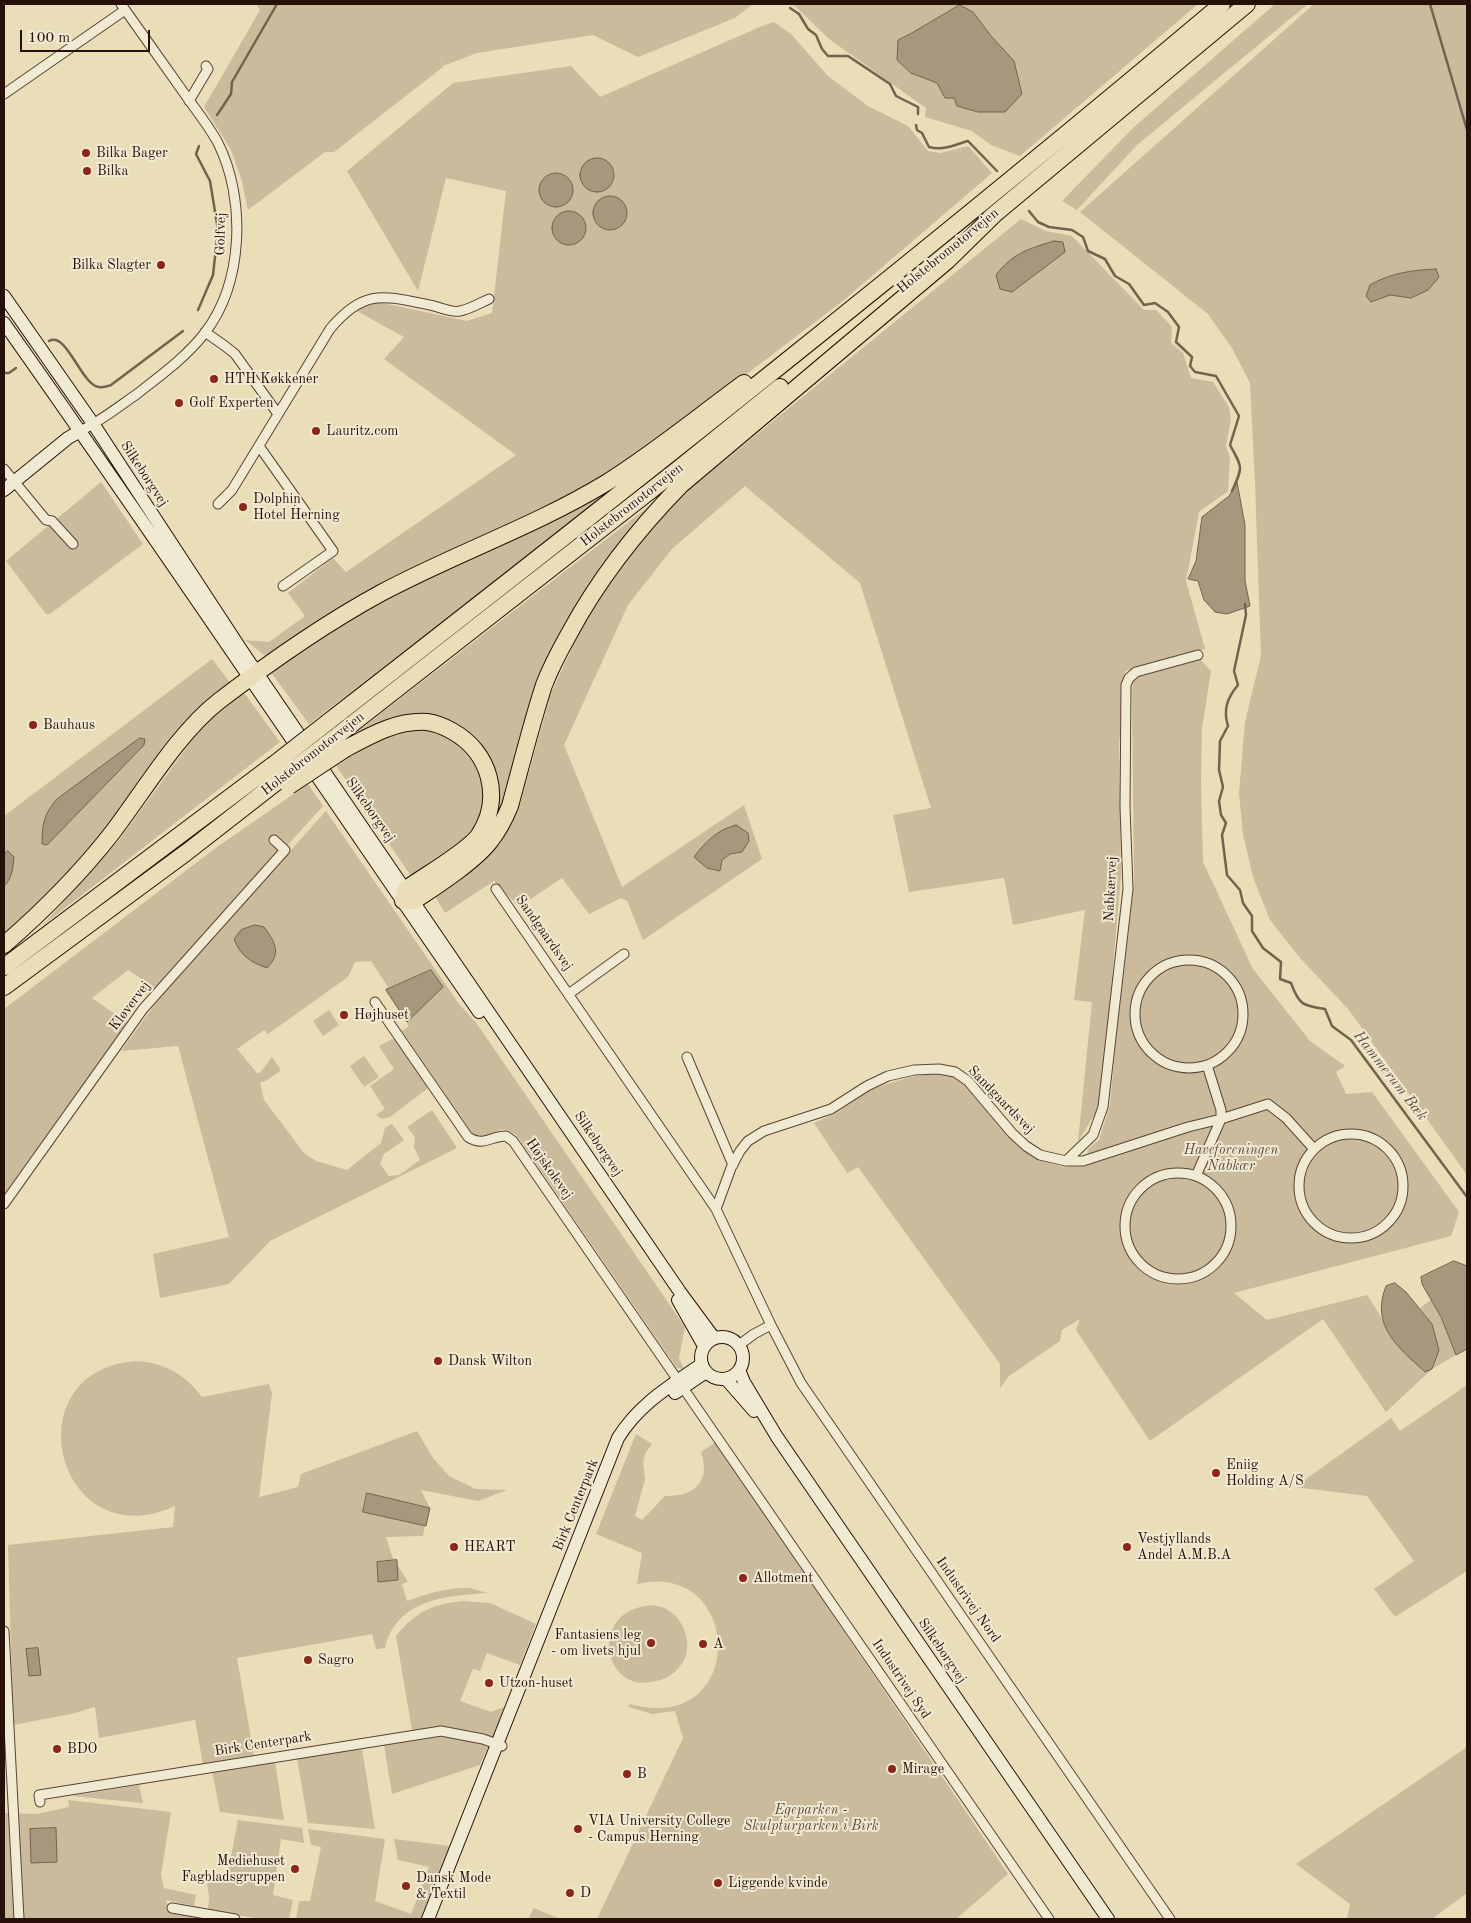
<!DOCTYPE html>
<meta charset="utf-8">
<style>
body{margin:0}
#map{position:relative;width:1471px;height:1923px;overflow:hidden;background:#eadeb9;font-family:"Old Standard TT",serif}
canvas{display:block}
.frame{position:absolute;inset:0;border:5px solid #261008;pointer-events:none}
.scale{position:absolute;left:20px;top:30px;width:130px;height:22px;box-sizing:border-box;border:2px solid #261008;border-top:0;padding-left:6px;font-size:15px;line-height:18px;white-space:nowrap;color:#261008;-webkit-text-stroke:4px #f1ead2;paint-order:stroke}
</style>
<div id="map">
<canvas width="1471" height="1923"></canvas>
<div class="frame"></div>
<div class="scale">100 m</div>
</div>
<script>
const g = document.querySelector('canvas').getContext('2d');
g.lineJoin = 'round';
function paint(path, color) { g.fillStyle = color; g.fill(path, 'evenodd'); }
function trace(path, color, width, dash) { g.strokeStyle = color; g.lineWidth = width; g.lineCap = dash ? 'butt' : 'round'; g.setLineDash(dash || []); g.stroke(path); }
function drawText(font, color, halo, rows, align = 'center') {
  g.font = font + ' "Old Standard TT",serif'; g.lineWidth = 4; g.setLineDash([]); g.textBaseline = 'middle'; g.strokeStyle = halo; g.fillStyle = color; for (const [text, x, y, turn = 0] of rows) {
    g.save(); g.translate(x, y); g.rotate((+turn || 0) * Math.PI / 180); g.textAlign = isNaN(turn) ? turn : align; if (halo) g.strokeText(text, 0, 0); g.fillText(text, 0, 0); g.restore();
  }
}
const green = new Path2D(`
 M256,4H753L735,18L638,57L593,35L477,53L443,66L435,45L443,67L334,152H325L248,210L242,181L231,150L204,107L260,10Z
 M793,4H1198L1020,156L991,145L972,131L925,117L926,108L829,39Z
 M1275,4H1308L1137,145L1077,210L1062,201L1133,128Z
 M1314,4H1467V1175L1349,1010L1301,959L1270,920L1253,877L1243,834L1239,793L1245,722L1261,656L1255,483L1250,383L1232,348L1208,314L1080,212Z
 M774,22L791,34L828,76L868,106L908,126L928,151L940,153L968,146L992,173L844,300L710,402L600,478L268,658L245,640L269,642L305,616L288,593L333,558L346,572L516,455L384,359L404,337L355,310L378,302L467,321L492,313L506,191L446,178L418,291L347,171L453,83L571,66L600,97L762,26Z
 M1021,219L1046,231L1072,236L1144,310H1156L1172,327L1171,343L1183,353L1191,378L1213,382L1229,407L1231,419L1226,446L1230,458L1228,491L1199,512L1186,581L1205,649L1125,671L1119,744L1121,875L1111,990L1099,1107L1078,1142L1092,1002L1074,1000L1085,910L1013,925L1004,878L909,892L893,815L931,808L860,583L745,486L672,549L628,605L564,745L622,887L744,805L762,859L643,940L627,901L621,898L589,914L562,878L519,907L494,881L445,913L433,893L482,861L503,838L518,811L551,693L581,629L619,567L675,501Z
 M649,463L309,724L270,671L381,599Z
 M101,482L143,544L50,614H46L6,561Z
 M657,500L574,611L504,806L490,831L483,749L464,729L449,722L348,739Z
 M1199,658L1211,671L1202,728L1201,783L1203,862L1253,969L1310,1041L1345,1066L1336,1072L1346,1094L1372,1092L1459,1212L1451,1236L1234,1293L1267,1320L1367,1295L1380,1315L1389,1335L1425,1372L1432,1324L1420,1308L1431,1300L1441,1317L1456,1355L1432,1369L1386,1412L1323,1319L1150,1441L1076,1330L1080,1319L1062,1330L1060,1341L1009,1376L1000,1388V1364L858,1167L847,1173L814,1123L836,1113L874,1088L910,1077L937,1073L954,1076L964,1083L1018,1145L1030,1155L1046,1162L1065,1167L1086,1166L1088,1149L1099,1140L1110,1105L1116,1040L1134,884L1132,691L1134,677Z
 M212,659L231,684L64,877L4,937V886C16,877 12,863 8,851L4,854V816Z
 M245,694L280,742L43,925L119,840L201,728L234,697Z
 M425,730L444,734L471,754L480,772L485,794L480,815L472,835L411,876L335,764C364,744 391,732 425,730Z
 M308,784L323,806L157,989L128,970L92,998L128,1023L4,1202V1009L217,847Z
 M326,811L459,1004L477,1024L685,1327L679,1358L684,1369L677,1368L517,1136C498,1121 496,1137 477,1138L472,1133L402,1031L409,1026L385,989L388,987L371,961L355,962L348,977L268,1034L264,1030L237,1049L257,1073H260L272,1057L281,1070L266,1081L260,1082L264,1100L304,1153L316,1161L347,1170L381,1143L385,1128L392,1124L404,1140L384,1154L380,1164L389,1176L399,1175L420,1160L414,1147L415,1137L407,1127L432,1110L457,1148L270,1241L229,1284L160,1298L153,1254L229,1237L178,1046L121,1051L166,989Z
 M329,1010L339,1025L323,1036L313,1021Z
 M392,1039L398,1042L427,1084V1089L390,1117L382,1119L376,1115L385,1109L370,1086L394,1069L379,1046Z
 M364,1056L379,1077L364,1087L350,1066Z
 M139,1361C166,1364 186,1375 202,1397L269,1384L272,1393L259,1497L298,1487L301,1474L417,1431L433,1458L449,1476L476,1489L507,1490L478,1501L421,1490L430,1508L367,1493L363,1512L425,1526L423,1536L386,1537L392,1556L408,1582L402,1584L407,1601C426,1594 448,1587 469,1588C475,1589 482,1592 488,1593C445,1596 397,1599 385,1648L376,1649L372,1634L237,1658L254,1756L203,1764L195,1720L99,1738L95,1707L71,1714L13,1725L8,1545L173,1527L175,1506C56,1561 9,1367 139,1361Z
 M1467,1385V1571L1395,1617L1374,1589L1414,1561L1367,1496L1295,1487L1391,1418L1400,1431Z
 M636,1434L652,1444L646,1452L643,1461L645,1479L635,1516L642,1520L665,1496C695,1497 711,1481 701,1452L716,1442L1008,1874L956,1919H597L683,1738L675,1711L652,1714L629,1707V1704C750,1737 743,1558 637,1584L642,1553L596,1534Z
 M464,1601L490,1603L536,1624L520,1665L487,1653L480,1671L473,1669L460,1701L491,1712L504,1707L493,1737C460,1729 445,1728 412,1730L396,1636C416,1611 433,1604 464,1601Z
 M651,1605C655,1606 659,1606 662,1607C683,1615 694,1643 683,1662C676,1672 668,1679 656,1681C647,1683 638,1684 630,1680C607,1669 602,1636 620,1618C628,1609 640,1607 651,1605Z
 M442,1736L480,1743L488,1747L480,1765L392,1794L384,1745Z
 M1467,1747V1893L1432,1919H1347L1350,1904L1296,1864Z
 M362,1749L375,1829L308,1823L297,1758Z
 M275,1762L284,1820L220,1812L212,1771Z
 M139,1785L143,1803L72,1796Z
 M68,1800L171,1812L161,1875L164,1888L196,1895L194,1906L166,1900L169,1912L207,1919H4V1813L37,1814L69,1807Z
 M238,1820L302,1828L304,1843L281,1839L273,1895L293,1900L289,1919H260L208,1910L209,1897L206,1874L227,1877Z
 M308,1829L385,1839L375,1901L411,1914L429,1867L398,1860L394,1839L450,1846L421,1919H296L299,1901H310L321,1847L311,1845Z
 M534,1908L560,1919H528Z`);
const water = new Path2D(`
 M960,5L973,12L991,36L1014,61L1022,94L1005,112H978L957,106L954,98H945L937,83L911,73L897,60L898,40L910,34Z
 M580 175a17 17 0 1 1 34 0a17 17 0 1 1-34 0Z
 M539 190a17 17 0 1 1 34 0a17 17 0 1 1-34 0Z
 M593 213a17 17 0 1 1 34 0a17 17 0 1 1-34 0Z
 M552 228a17 17 0 1 1 34 0a17 17 0 1 1-34 0Z
 M1054,241L1063,242L1065,252L1012,292L1000,289L996,275C1013,253 1028,249 1054,241Z
 M1436,269L1439,277L1428,290L1411,298L1390,295L1371,302L1366,296L1370,285C1390,273 1413,270 1436,269Z
 M1237,482L1245,525V581L1250,606L1227,614L1215,612L1204,600L1198,581L1188,579L1196,561L1202,517L1229,496Z
 M140,738L145,739L144,745L47,845L42,844C42,824 44,814 57,799Z
 M736,825L748,833L749,841L742,852L730,854L722,860L720,871L707,868L694,857C706,841 717,830 736,825Z
 M8,851L14,857C13,867 12,880 4,886V854Z
 M255,925L264,927C275,942 282,953 267,968C250,962 240,955 234,939L241,930Z
 M431,970L443,987L407,1022L386,990Z
 M1454,1261L1467,1266V1349L1456,1355L1441,1317L1422,1284L1421,1277Z
 M1395,1283L1406,1292L1432,1324L1439,1350L1432,1369L1425,1372C1398,1347 1370,1326 1386,1286Z
 M367,1493L430,1508L426,1526L363,1512Z
 M397,1560L398,1580L378,1582L377,1562Z
 M38,1648L41,1675L29,1676L26,1649Z
 M56,1828L57,1862L31,1863L30,1829Z`);
const stream = new Path2D(`
 M1430,4L1467,130
 M790,8L799,14L808,29L816,35L822,49L828,56H848L890,84L896,96L918,107V114
 M217,115L231,94L232,82L277,4
 M916,125L917,130L922,133L929,147C943,151 954,145 968,141L997,171
 M1029,211L1038,222L1049,227L1072,230L1083,237L1088,251L1105,259L1115,276L1129,284L1144,305L1155,303L1168,312L1179,327L1176,342L1192,357L1190,366L1195,372L1216,376L1239,416L1230,445C1243,468 1243,467 1232,491
 M198,310L213,275L218,230L210,181L196,154L199,146
 M49,341C67,331 81,385 99,387C103,388 108,386 111,385L183,331
 M4,373H9L16,368
 M1245,604L1246,615L1234,671L1238,685C1227,698 1223,710 1228,726L1220,741L1219,770L1223,787L1219,801L1221,815L1226,823L1222,835L1227,875L1240,890L1243,903L1252,916V931L1263,948L1281,962L1280,979L1291,983C1299,1005 1303,1006 1325,1009L1332,1026L1351,1040L1467,1197`);
const street = new Path2D(`
 M4,94L125,10
 M189,101L208,69L206,66
 M205,332L225,346L235,354L278,414
 M80,431C101,421 118,407 137,394C161,375 185,358 204,334C244,283 246,199 218,143C209,126 195,109 184,93C163,63 142,34 121,4
 M259,446L333,551L283,586
 M4,469L46,520L52,521L73,544
 M218,504L232,490L330,329C365,287 385,296 434,306C441,308 453,313 460,311C470,309 480,303 489,299
 M496,889L716,1209L771,1325L801,1383L1170,1919
 M1135 1014a54 54 0 1 1 108 0a54 54 0 1 1-108 0Z
 M570,993L624,954
 M375,1002L468,1137C484,1147 490,1136 506,1136L513,1141L1049,1919
 M687,1057L733,1165
 M1299 1186a52 52 0 1 1 104 0a52 52 0 1 1-104 0Z
 M1066,1161L1093,1135L1103,1107L1128,889L1125,807L1126,685L1129,678L1136,672L1198,655
 M1125 1226a53 53 0 1 1 106 0a53 53 0 1 1-106 0Z
 M1196,1176L1221,1119V1110L1207,1065
 M4,1204L143,1009L285,850L274,840
 M716,1209L731,1168L740,1151L748,1141L764,1131L831,1109L867,1086L888,1076L914,1070L939,1069L955,1072L968,1081L1012,1133L1026,1146L1040,1155L1066,1161H1083L1188,1127L1221,1119L1268,1104L1286,1118L1314,1149
 M739,1345L754,1334L771,1325
 M4,1631L19,1919
 M40,1802L39,1795L441,1731L483,1739L502,1746
 M172,1908L235,1919`);
const secondary = new Path2D(`
 M4,296L94,425L244,654L680,1292L714,1338
 M4,323C165,550 320,783 479,1012
 M4,490L68,438L80,431
 M678,1300L704,1346
 M701 1358a21 21 0 1 1 42 0a21 21 0 1 1-42 0Z
 M739,1370L744,1382L777,1437L1108,1919
 M726,1379L754,1411
 M675,1393L706,1372
 M428,1919L618,1438C639,1404 670,1386 702,1364`);
const highway = new Path2D(`
 M990,218L1247,4
 M328,722C630,487 930,250 1222,4
 M338,735L677,470L780,387
 M345,749C371,735 397,720 427,722C435,723 445,727 452,731C490,752 503,798 479,835C468,851 424,876 406,889L403,901H414C435,887 477,860 491,840C499,830 505,818 510,806C521,766 531,725 544,685C551,667 560,650 569,634C599,578 637,530 681,485L947,261L997,212
 M4,945C43,911 80,874 112,833C144,791 178,733 219,701C270,662 324,624 381,593C454,554 535,526 606,483C654,453 699,416 744,383
 M4,967L273,765
 M4,987L187,852L282,778`);
const highwayBridge = new Path2D(`
 M273,765L328,722
 M282,778L338,735
 M289,786L345,749`);
const markers = [
 [86,153,5,"#8f2418"],
 [87,171,5,"#8f2418"],
 [161,265,5,"#8f2418"],
 [214,379,5,"#8f2418"],
 [179,403,5,"#8f2418"],
 [316,431,5,"#8f2418"],
 [243,507,5,"#8f2418"],
 [33,725,5,"#8f2418"],
 [344,1015,5,"#8f2418"],
 [438,1361,5,"#8f2418"],
 [1216,1473,5,"#8f2418"],
 [454,1547,5,"#8f2418"],
 [1127,1547,5,"#8f2418"],
 [743,1578,5,"#8f2418"],
 [651,1643,5,"#8f2418"],
 [703,1644,5,"#8f2418"],
 [308,1660,5,"#8f2418"],
 [489,1683,5,"#8f2418"],
 [57,1749,5,"#8f2418"],
 [892,1769,5,"#8f2418"],
 [627,1774,5,"#8f2418"],
 [578,1829,5,"#8f2418"],
 [295,1869,5,"#8f2418"],
 [718,1883,5,"#8f2418"],
 [406,1886,5,"#8f2418"],
 [570,1893,5,"#8f2418"]
];
const poiNames = [
 ["Bilka Bager",96,153],
 ["Bilka",97,171],
 ["Bilka Slagter",151,265,"right"],
 ["HTH Køkkener",224,379],
 ["Golf Experten",189,403],
 ["Lauritz.com",326,431],
 ["Dolphin",253,499],
 ["Hotel Herning",253,515],
 ["Bauhaus",43,725],
 ["Højhuset",354,1015],
 ["Dansk Wilton",448,1361],
 ["Eniig",1226,1465],
 ["Holding A/S",1226,1481],
 ["Vestjyllands",1137,1539],
 ["Andel A.M.B.A",1137,1555],
 ["HEART",464,1547],
 ["Allotment",753,1578],
 ["Fantasiens leg",641,1635,"right"],
 ["- om livets hjul",641,1651,"right"],
 ["A",713,1644],
 ["Sagro",318,1660],
 ["Utzon-huset",499,1683],
 ["BDO",67,1749],
 ["Mirage",902,1769],
 ["B",637,1774],
 ["VIA University College",588,1821],
 ["- Campus Herning",588,1837],
 ["Mediehuset",285,1861,"right"],
 ["Fagbladsgruppen",285,1877,"right"],
 ["Dansk Mode",416,1878],
 ["& Textil",416,1894],
 ["Liggende kvinde",728,1883],
 ["D",580,1893]
];
const streetNames = [
 ["Golfvej",221,234,-88],
 ["Holstebromotorvejen",948,251,-39],
 ["Silkeborgvej",144,474,57],
 ["Holstebromotorvejen",632,505,-38],
 ["Holstebromotorvejen",313,754,-38],
 ["Silkeborgvej",370,810,55],
 ["Nabkærvej",1111,889,-87],
 ["Sandgaardsvej",544,933,55],
 ["Kløvervej",130,1006,-53],
 ["Sandgaardsvej",1001,1100,46],
 ["Silkeborgvej",598,1144,56],
 ["Højskolevej",549,1169,55],
 ["Birk Centerpark",576,1505,-68],
 ["Industrivej Nord",968,1600,55],
 ["Silkeborgvej",942,1651,56],
 ["Industrivej Syd",901,1679,56],
 ["Birk Centerpark",263,1744,-9]
];
const parkNames = [
 ["Haveforeningen",1231,1150],
 ["Nabkær",1231,1166],
 ["Egeparken -",811,1810],
 ["Skulpturparken i Birk",811,1826]
];
const waterNames = [
 ["Hammerum Bæk",1390,1076,52]
];
paint(green, '#c9bb9b');
paint(water, '#a7987d');
trace(water, '#73624e', 1);
trace(stream, '#73624e', 2.5);
trace(street, '#574434', 11);
trace(secondary, '#261008', 14);
trace(highway, '#261008', 18);
trace(street, '#f1ead2', 9);
trace(secondary, '#f1ead2', 12);
trace(highway, '#eadeb9', 16);
trace(highwayBridge, '#261008', 18, []);
trace(highwayBridge, '#eadeb9', 16);
for (const [x, y, r, color] of markers) { const dot = new Path2D(); dot.arc(x, y, r, 0, 2 * Math.PI); g.fillStyle = color; g.fill(dot); trace(dot, '#f1ead2', 2); }
drawText('14px', '#261008', '#f1ead2', poiNames, 'left');
drawText('14px', '#261008', '#f1ead2', streetNames);
drawText('italic 14px', '#5f4c3b', '#f1ead2', parkNames);
drawText('italic 15px', '#604d3d', '#f1ead2', waterNames);
</script>
